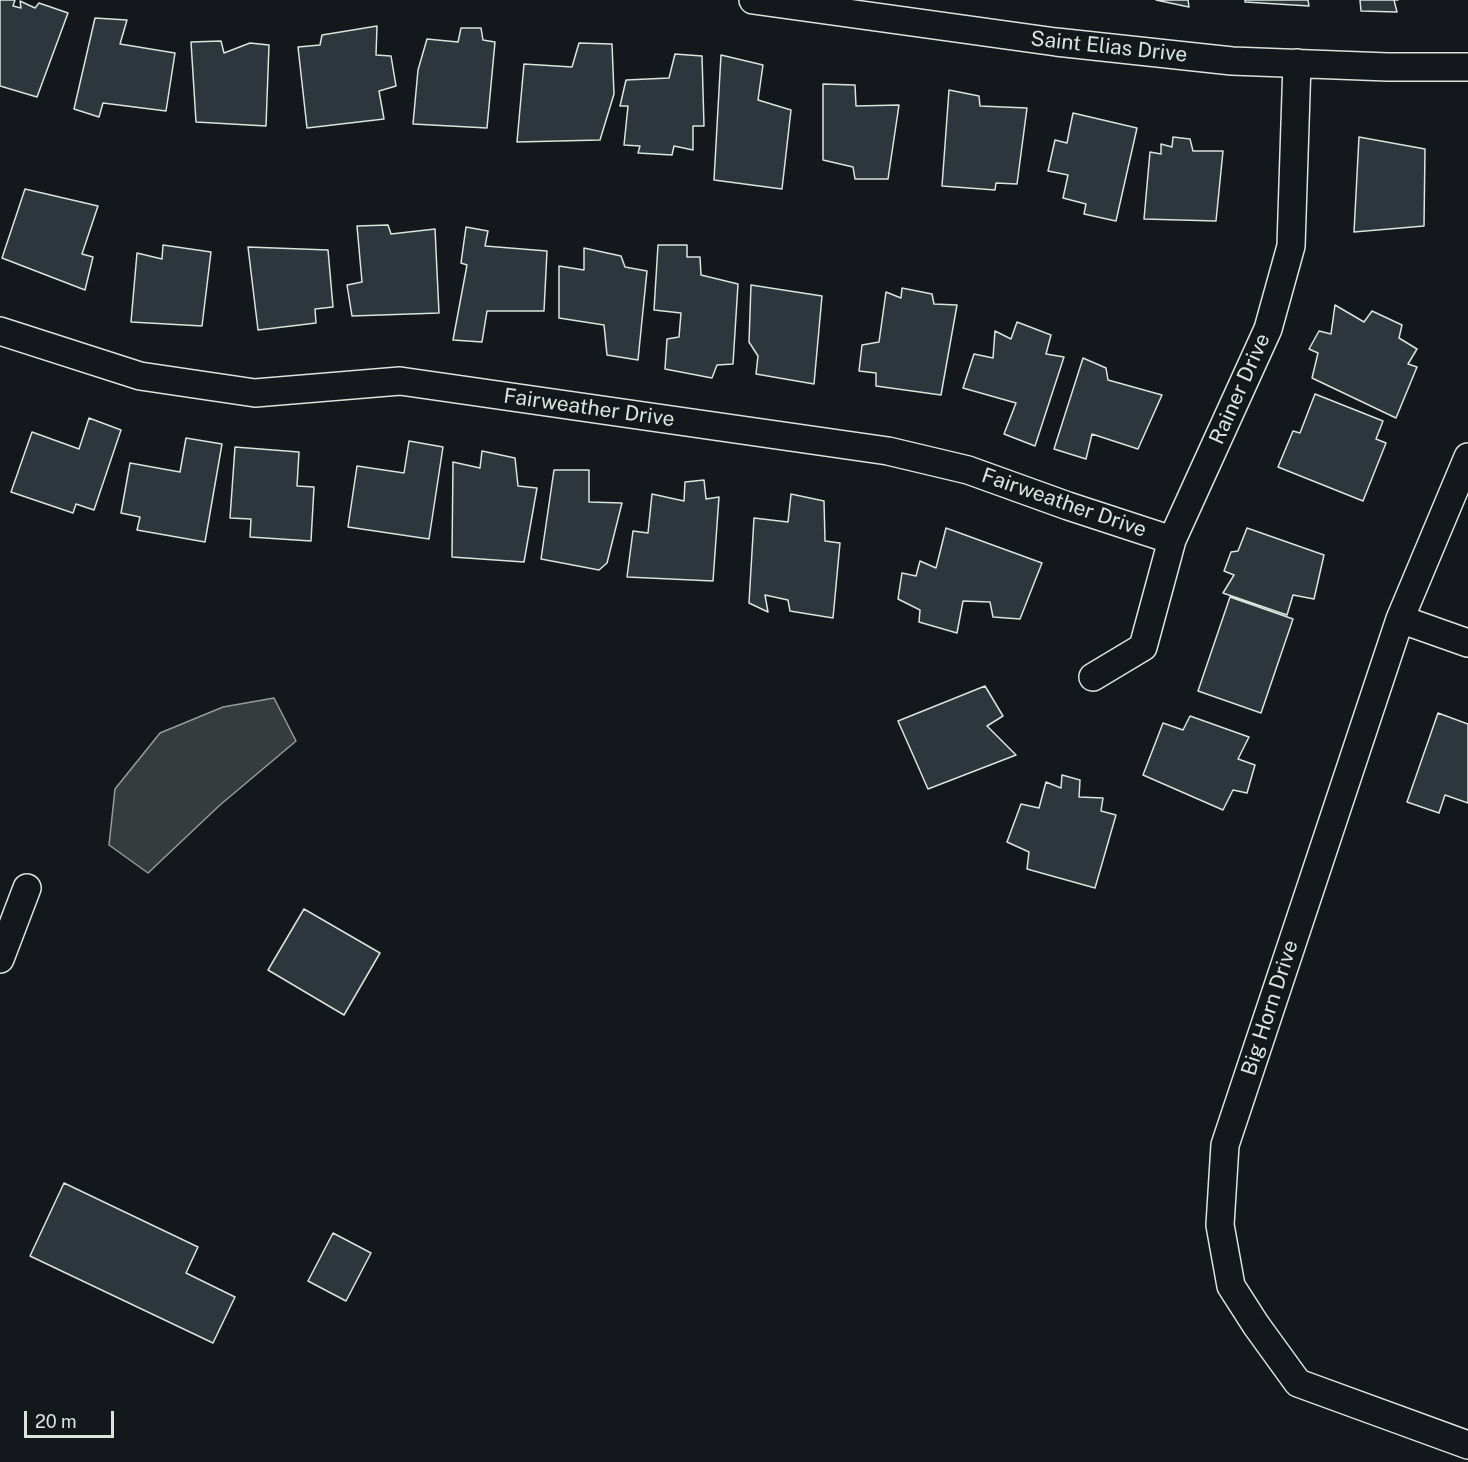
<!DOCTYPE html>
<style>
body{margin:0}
#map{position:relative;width:1468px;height:1462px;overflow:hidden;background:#14181c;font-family:"Public Sans",sans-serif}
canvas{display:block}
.scale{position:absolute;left:24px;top:1411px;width:90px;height:27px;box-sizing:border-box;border:3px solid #d8e6dc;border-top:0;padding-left:8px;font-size:18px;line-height:21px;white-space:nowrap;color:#d8e6dc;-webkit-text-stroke:4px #14181c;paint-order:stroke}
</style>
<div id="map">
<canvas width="1468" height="1462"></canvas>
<div class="scale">20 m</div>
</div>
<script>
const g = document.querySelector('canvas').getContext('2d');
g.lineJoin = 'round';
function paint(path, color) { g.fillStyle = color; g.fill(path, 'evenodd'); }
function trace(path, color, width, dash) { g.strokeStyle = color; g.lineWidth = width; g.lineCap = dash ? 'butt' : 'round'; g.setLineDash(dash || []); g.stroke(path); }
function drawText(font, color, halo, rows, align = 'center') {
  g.font = font + ' "Public Sans",sans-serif'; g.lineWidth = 4.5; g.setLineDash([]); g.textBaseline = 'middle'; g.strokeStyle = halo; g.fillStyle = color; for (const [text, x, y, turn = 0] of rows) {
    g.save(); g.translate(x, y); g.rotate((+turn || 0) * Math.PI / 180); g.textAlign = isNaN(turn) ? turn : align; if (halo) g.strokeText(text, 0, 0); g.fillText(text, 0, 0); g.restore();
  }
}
const water = new Path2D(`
 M274,698L296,741L220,805L148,873L109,845L115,789L160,733L223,707Z`);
const building = new Path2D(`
 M0,0H15L13,6L21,8L20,1L35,8L39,3L68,13L37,97L0,86Z
 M1156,0H1188L1189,7Z
 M1245,0H1308L1309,6L1245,2Z
 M1360,0H1398H1394L1397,12L1361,11Z
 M95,18L127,20L120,44L175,53L166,111L103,103L99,117L74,109Z
 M377,26L376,55L391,56L396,86L379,91L384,119L307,128L298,47L320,45L322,35Z
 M461,28H481L483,40L495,42L487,128L413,124L418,70L427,39L458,42Z
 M221,41L224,53L250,43L269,45L266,126L196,122L191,42Z
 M579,43L612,44L614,94L600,140L517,142L524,64L572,67Z
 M675,54L702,56L704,126H693V150L674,146L672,155L638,153L640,146L624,145L628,106H620L626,80L669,78Z
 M721,55L763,65L758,100L791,110L782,189L714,180Z
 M823,84L855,85L856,106L899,105L888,179H855L853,167L823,160Z
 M949,90L979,96L980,106L1027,108L1017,184L996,183L995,190L942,186Z
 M1073,113L1137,128L1116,221L1084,214L1086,204L1063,198L1068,175L1048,171L1055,140L1067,143Z
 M1173,137L1190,139L1193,151H1223L1216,221L1144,219L1150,152L1161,154V144L1172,147Z
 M1359,137L1425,149L1424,226L1354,232Z
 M25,189L98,206L82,254L93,257L85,290L2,258Z
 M388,225L391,234L435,229L439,313L352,316L347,285L362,282L357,226Z
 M466,227L488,231L485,246L547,251L544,311H487L482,342L453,340L467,265L461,263Z
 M163,245L211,252L202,326L131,322L137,253L162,259Z
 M658,245H687V257H700L701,275L738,284L733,364L717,365L712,378L665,369L667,339L679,337L681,313L654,310Z
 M248,247L328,250L333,307L315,309L316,323L258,330Z
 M584,248L621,256L625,267L647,271L638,360L607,355L604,325L559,318V266L584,270Z
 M751,285L822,296L814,384L756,374L758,356L749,342Z
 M902,288L932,294L934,304L957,305L941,395L876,386V373L859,371L862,345L879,342L886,292L901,298Z
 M1335,305L1364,322L1372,311L1402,325L1399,338L1417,349L1408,364L1417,367L1396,418L1312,378L1318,353L1309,349L1319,331L1331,334Z
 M1017,322L1051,335L1046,354L1064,357L1035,446L1004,434L1016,403L963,388L974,354L993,358L995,331L1011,339Z
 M1083,358L1106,368L1108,380L1162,395L1138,449L1092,434L1086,459L1054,449Z
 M1315,394L1383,421L1376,439L1386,443L1363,501L1278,467L1293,431L1300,433Z
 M89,418L121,430L94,510L76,504L73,513L11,492L32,432L79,449Z
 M186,438L222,444L205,542L137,530L140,517L121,513L130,463L180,472Z
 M409,441L443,447L429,539L348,527L357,466L404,473Z
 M235,447L299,452L297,486L314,487L311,541L250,537L251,519L230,518Z
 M482,451L515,458L518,486L537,488L524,562L452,557L453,462L480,468Z
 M554,470H589V502L622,503L607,563L599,570L541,559Z
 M704,480L706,499L719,497L713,581L627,577L633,531L648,533L652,494L684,501L685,482Z
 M791,494L824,501L825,541L840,543L833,618L790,611L788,600L765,595L768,612L749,603L754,518L788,522Z
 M946,528L1042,563L1020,619L993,617L990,602L963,601L957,633L919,622L920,610L898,599L902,573L916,576L920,561L936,568Z
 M1247,528L1324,555L1314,599L1293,595L1287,615L1223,593L1234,575L1224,571L1231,552L1238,551Z
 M1230,597L1293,619L1261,713L1198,691Z
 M985,686L1003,716L987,726L1016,755L928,789L898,721Z
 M1438,713L1468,724V803L1445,795L1439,813L1407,802Z
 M1190,716L1249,737L1238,759L1255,765L1247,793L1233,790L1223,810L1143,775L1163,723L1183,730Z
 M1062,775L1080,780L1079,797L1103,798L1101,811L1116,815L1095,888L1027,869L1029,852L1007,842L1021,804L1039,808L1046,782L1061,788Z
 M304,909L380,953L344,1015L268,970Z
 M64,1183L198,1247L186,1273L235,1297L213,1343L30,1256Z
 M333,1233L371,1253L346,1301L308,1281Z`);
const minor = new Path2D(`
 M753,0L1056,42L1232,61L1388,67H1468
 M0,331L140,376L255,393L400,381L888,451L968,470L1068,506L1172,540
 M1468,457L1400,619L1225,1145L1220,1225L1231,1286L1256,1325L1298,1383L1468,1445
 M1400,619L1468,643
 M1093,677L1143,647L1172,540L1268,329L1291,246L1297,63
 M0,959L27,888`);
const streetNames = [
 ["Saint Elias Drive",1109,47,6],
 ["Rainer Drive",1240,389,-66],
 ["Fairweather Drive",589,408,8],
 ["Fairweather Drive",1064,503,19],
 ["Big Horn Drive",1270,1008,-72]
];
paint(water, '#363b3e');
trace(water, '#939e99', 1.5);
paint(building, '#2c363c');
trace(building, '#d8e6dc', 1.5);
trace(minor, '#d8e6dc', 30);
trace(minor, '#14181c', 27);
drawText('21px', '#d8e6dc', '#14181c', streetNames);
</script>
